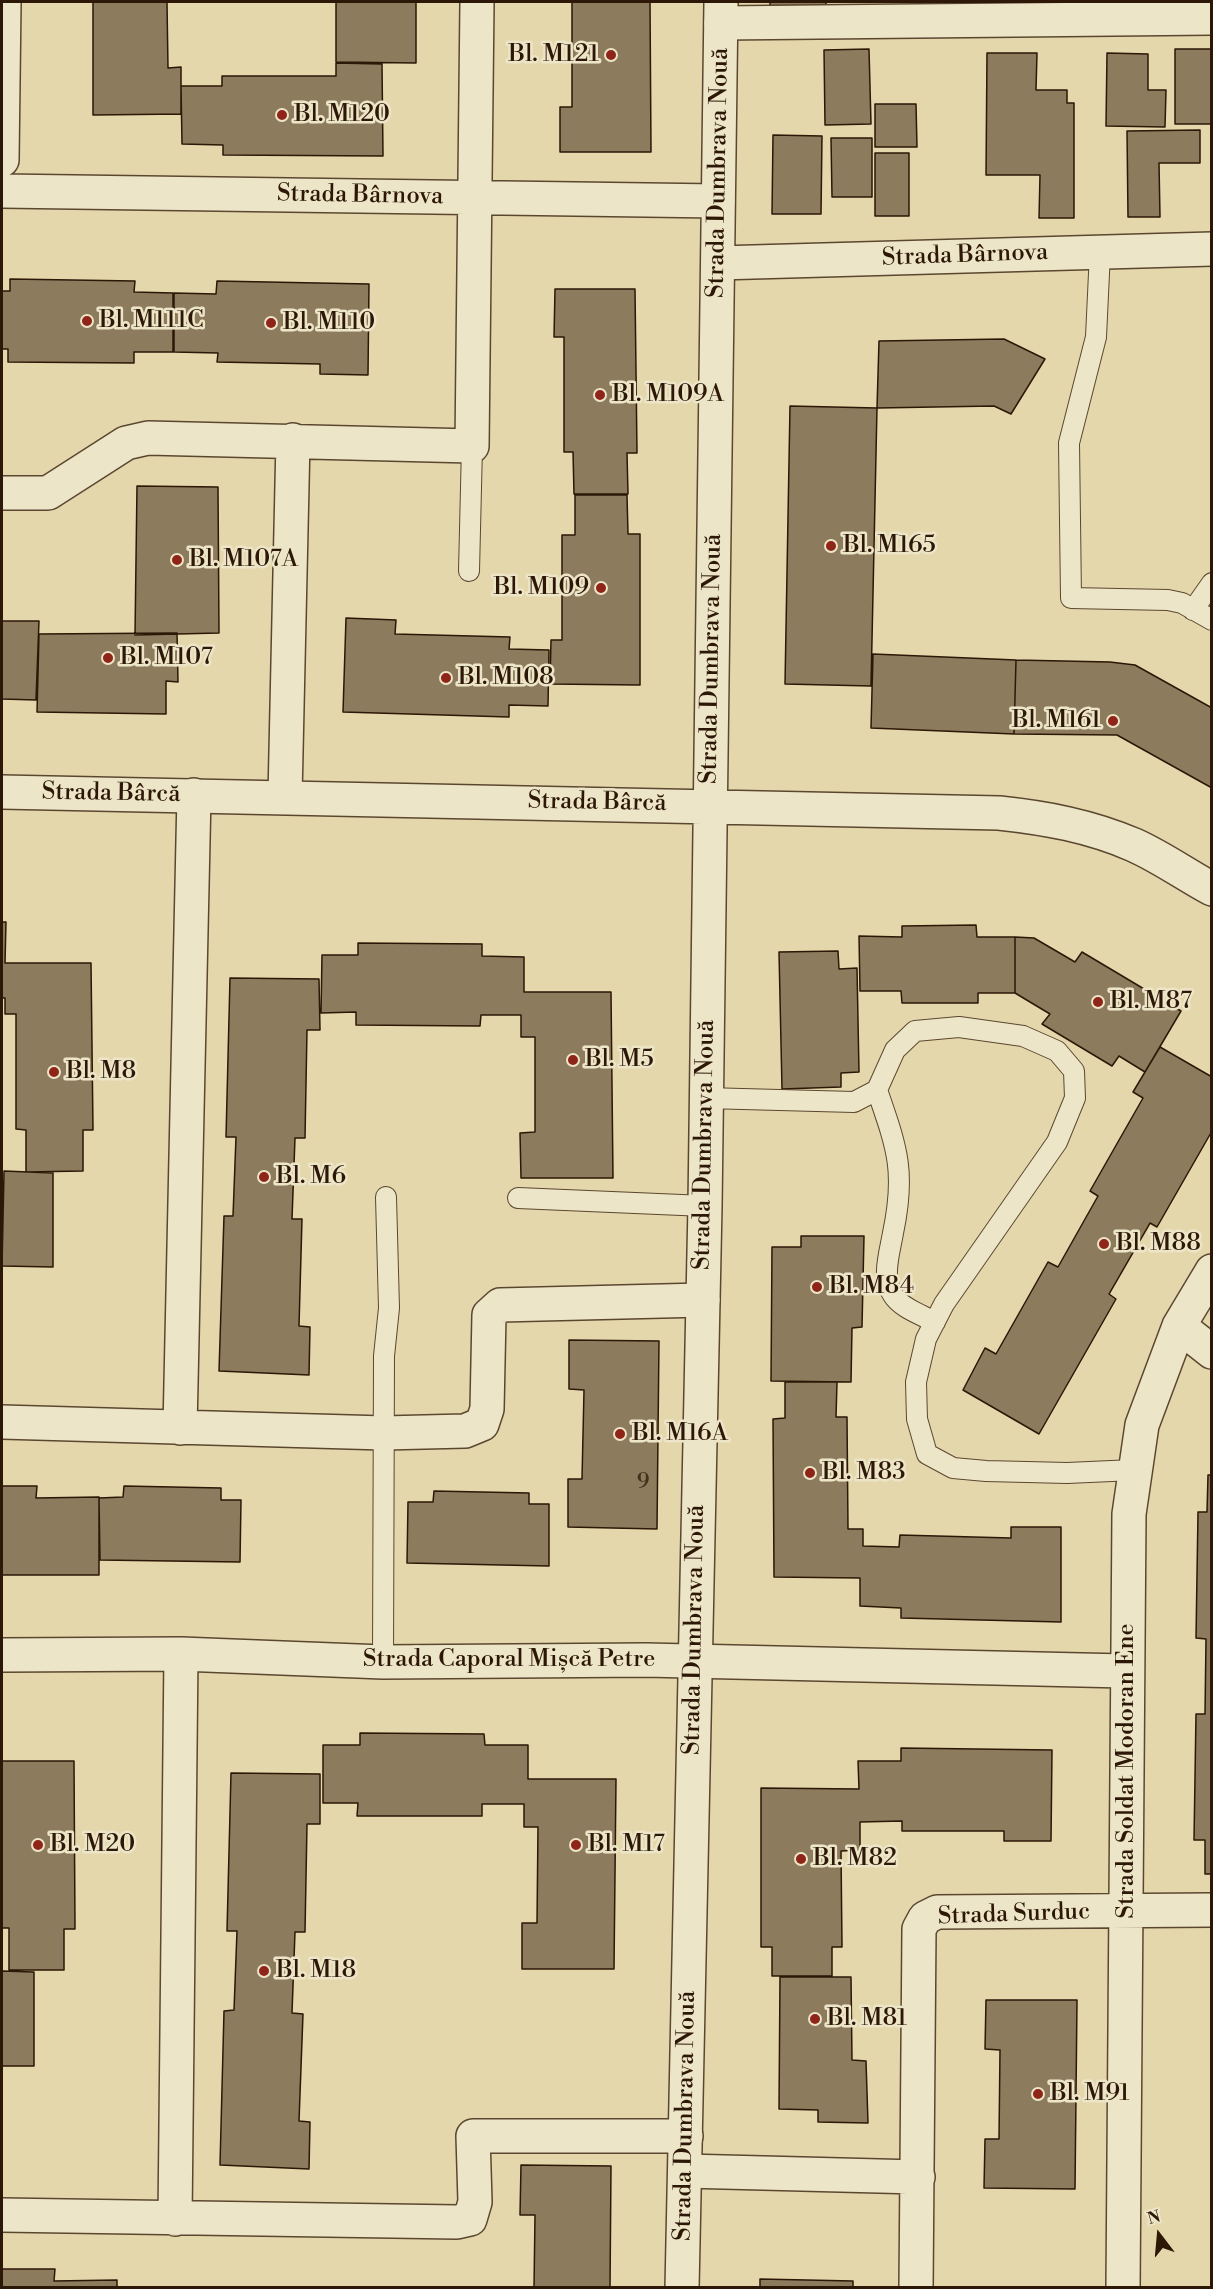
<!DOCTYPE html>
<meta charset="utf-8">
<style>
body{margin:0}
#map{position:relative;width:1213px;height:2289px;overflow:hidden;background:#e4d7ab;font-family:"Libre Bodoni",serif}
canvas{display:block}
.frame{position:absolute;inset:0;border:3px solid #2d1707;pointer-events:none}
.north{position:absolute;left:1129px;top:2205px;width:60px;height:60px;-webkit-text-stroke:4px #ede5c8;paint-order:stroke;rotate:344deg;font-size:16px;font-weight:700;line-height:24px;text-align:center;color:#2d1707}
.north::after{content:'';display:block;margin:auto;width:21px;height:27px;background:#2d1707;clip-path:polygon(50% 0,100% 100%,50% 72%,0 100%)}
</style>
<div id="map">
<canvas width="1213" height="2289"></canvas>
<div class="frame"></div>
<div class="north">N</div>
</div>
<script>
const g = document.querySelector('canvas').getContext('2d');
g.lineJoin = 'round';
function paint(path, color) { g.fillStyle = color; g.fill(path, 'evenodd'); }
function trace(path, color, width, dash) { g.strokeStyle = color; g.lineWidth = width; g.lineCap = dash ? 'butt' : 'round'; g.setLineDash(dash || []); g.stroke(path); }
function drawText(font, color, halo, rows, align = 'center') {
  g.font = font + ' "Libre Bodoni",serif'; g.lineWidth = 5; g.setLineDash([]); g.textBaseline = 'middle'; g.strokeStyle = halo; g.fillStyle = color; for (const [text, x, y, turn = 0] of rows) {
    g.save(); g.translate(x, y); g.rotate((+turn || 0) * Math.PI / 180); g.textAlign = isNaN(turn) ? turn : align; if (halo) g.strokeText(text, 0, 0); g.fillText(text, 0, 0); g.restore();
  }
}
const building = new Path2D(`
 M93,2H167L168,68L181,67V114L93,115Z
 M336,2H416V63L336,62Z
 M572,2H650L651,152H560V107H572Z
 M770,2H826V11L770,10Z
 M869,49L871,124L825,125L824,50Z
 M1175,49H1212V124H1175Z
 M987,53H1037L1036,90H1067V103H1074V218H1039L1040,175H986Z
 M1107,53L1148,54V90H1166L1165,127L1106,126Z
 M336,63L382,64L383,156L223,155V145L182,144L181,86H222V76H336Z
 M875,104H916L917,147H875Z
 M1200,130V163H1159L1160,217H1128L1127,131Z
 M773,135L822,136L821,214H772Z
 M831,138H872V197H832Z
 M875,153H909V216H875Z
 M10,279L135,281L134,292L173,293V352H134V363L8,362V349H2V291H10Z
 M217,281L369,284L368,375L320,374V364L217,362L218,353L174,352V293L216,294Z
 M555,289H635L637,453H627L628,494H574L573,452H564V337H554Z
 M1004,339L1045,359L1011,414L994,406L877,408L879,341Z
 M790,406L877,408L871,686L785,684Z
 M137,486L218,487L219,633L135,635Z
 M575,495H627L628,534H640V685L550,684L551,640H562V535H575Z
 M346,618L396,620L395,634L510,637L509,649L549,650L548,706L509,705V717L343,712Z
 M2,621H39L36,700L2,699Z
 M177,633L178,682L166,681V714L37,712L39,634Z
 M873,654L1016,660L1014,734L871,728Z
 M1016,660L1110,662L1135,665L1212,708V788L1117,735L1014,734Z
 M2,922H6L5,963H91L93,1130H83V1171L26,1172V1130L16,1129V1014H5V998H2Z
 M976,925L977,937H1015V993H978V1003H902L901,991H860L859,936L902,937V926Z
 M1015,937L1034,938L1075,962L1082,952L1181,1011L1145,1072L1119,1056L1112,1066L1042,1024L1050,1014L1015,993Z
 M358,943L482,944V956L524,957V992H611L613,1178H521L520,1133L535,1132V1037H521V1015H481L480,1026L356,1025V1012L321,1013L322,955H358Z
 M838,951L839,969L857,968L859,1072L841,1073V1087L782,1089L779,952Z
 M230,978L319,979L320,1030H307L305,1138H295L292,1219H302L299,1326L310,1327L309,1375L219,1371L224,1216H233L236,1137H226Z
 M1160,1047L1212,1077V1131L1157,1227L1150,1223L1109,1294L1116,1299L1039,1434L963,1390L985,1348L996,1354L1048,1262L1058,1267L1098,1196L1090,1191L1143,1098L1133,1092Z
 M4,1171L53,1173V1267L2,1266Z
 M801,1236H864L862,1327L852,1328L851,1382L771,1381L772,1247H801Z
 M569,1340L659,1341L657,1529L568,1527V1479H582L584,1390L569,1389Z
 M785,1382H837L836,1417H847L848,1529H863V1546L899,1547L900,1535L1011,1538V1527H1061V1622L901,1618V1608L860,1606V1578L774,1577L773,1419L785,1418Z
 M1208,1475H1212V1874H1205V1840H1194L1196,1714H1205L1206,1639L1196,1638L1198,1512H1207Z
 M2,1486H37L36,1498L99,1497V1575H2Z
 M124,1486L221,1488V1500H241L240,1562L100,1560L99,1498L123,1497Z
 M434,1491L529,1493V1504H549V1566L407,1563L408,1502H433Z
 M360,1733L484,1734L485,1745H528V1779H616L614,1969H522V1923H537L538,1827H524V1804H482V1816H357L358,1803H323V1745H360Z
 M901,1748L1052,1750L1051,1841H1004V1831H902V1821L860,1822V1850L841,1851L842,1947H832V1976H772V1947H761V1788L859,1789L858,1761H901Z
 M2,1761H74L75,1929H64V1970H9V1928H2Z
 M231,1773L320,1774V1824H307L305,1932H295L292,2013L303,2014L299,2121L310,2122L309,2169L220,2165L224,2011L234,2010L237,1931H227Z
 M2,1971L34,1972V2066H2Z
 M780,1977H851L852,2060L866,2061L868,2123L818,2122V2110L779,2109Z
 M986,2000H1077L1075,2189L984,2188L985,2139H999L1000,2050L985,2049Z
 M521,2165L611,2166L610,2288H534L535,2215H520Z
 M2,2269H55L54,2281L117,2280V2288H2Z
 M760,2279L853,2281V2288H760Z`);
const service = new Path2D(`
 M1100,252L1096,337L1069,443L1071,598L1168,600L1182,603L1212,620
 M469,571L472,446
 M1193,610L1212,583
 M877,1090C897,1148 906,1171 893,1233C890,1251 881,1278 893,1295C901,1308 922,1315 935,1322
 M705,1098L854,1102L877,1090L895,1050L915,1031L959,1027L1023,1036L1057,1051L1074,1071L1075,1098L1057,1142L944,1304L926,1339L916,1382L917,1419L927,1454L953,1468L986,1471L1067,1473L1134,1470
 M518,1198L705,1206
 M383,1662L384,1356L389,1308L386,1197`);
const minor = new Path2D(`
 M721,23L1212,18
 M2,160L4,2
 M2,191L718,201
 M718,263L1212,249
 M2,493H48L126,443L148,438L472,446L477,2
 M285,796L293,440
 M1179,1326L1212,1352
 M2,1422L384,1433L465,1431L482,1424L487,1409L489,1315L500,1305L703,1300
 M180,1428L194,795
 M2,1655L181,1654L383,1662L646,1660L1125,1671
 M685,2171L918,2177
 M2,2215L457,2222L470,2219L475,2202L473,2136H686
 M175,2219L181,1654
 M916,2288L919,1929L925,1918L937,1912L1212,1910
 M1123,2288L1129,1514L1142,1425L1179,1326L1212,1271`);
const tertiary = new Path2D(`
 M2,792L999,813C1046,818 1090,826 1134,845C1161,857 1186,875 1212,889
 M682,2288L705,1206L721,2`);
const markers = [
 [611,55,6,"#8f2418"],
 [282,115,6,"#8f2418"],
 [87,321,6,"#8f2418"],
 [271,323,6,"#8f2418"],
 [600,395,6,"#8f2418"],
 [831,546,6,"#8f2418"],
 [177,560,6,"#8f2418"],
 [601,588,6,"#8f2418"],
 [108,658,6,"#8f2418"],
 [446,678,6,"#8f2418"],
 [1113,721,6,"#8f2418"],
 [1098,1002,6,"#8f2418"],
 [573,1060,6,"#8f2418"],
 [54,1072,6,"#8f2418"],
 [264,1177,6,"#8f2418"],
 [1104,1244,6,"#8f2418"],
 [817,1287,6,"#8f2418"],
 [620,1434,6,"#8f2418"],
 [810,1473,6,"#8f2418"],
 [38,1845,6,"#8f2418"],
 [576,1845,6,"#8f2418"],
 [801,1859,6,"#8f2418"],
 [264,1971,6,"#8f2418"],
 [815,2019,6,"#8f2418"],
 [1038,2094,6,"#8f2418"]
];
const numberNames = [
 ["9",643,1483]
];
const poiNames = [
 ["Bl. M121",599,55,"right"],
 ["Bl. M120",294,115],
 ["Bl. M111C",99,321],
 ["Bl. M110",283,323],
 ["Bl. M109A",612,395],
 ["Bl. M165",843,546],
 ["Bl. M107A",189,560],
 ["Bl. M109",589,588,"right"],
 ["Bl. M107",120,658],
 ["Bl. M108",458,678],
 ["Bl. M161",1101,721,"right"],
 ["Bl. M87",1110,1002],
 ["Bl. M5",585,1060],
 ["Bl. M8",66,1072],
 ["Bl. M6",276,1177],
 ["Bl. M88",1116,1244],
 ["Bl. M84",829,1287],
 ["Bl. M16A",632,1434],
 ["Bl. M83",822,1473],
 ["Bl. M20",50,1845],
 ["Bl. M17",588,1845],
 ["Bl. M82",813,1859],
 ["Bl. M18",276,1971],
 ["Bl. M81",827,2019],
 ["Bl. M91",1050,2094]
];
const streetNames = [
 ["Strada Dumbrava Nouă",719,173,-89],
 ["Strada Bârnova",360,196,1],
 ["Strada Bârnova",965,256,-2],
 ["Strada Dumbrava Nouă",712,659,-89],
 ["Strada Bârcă",111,794,1],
 ["Strada Bârcă",597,803,1],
 ["Strada Dumbrava Nouă",705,1145,-89],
 ["Strada Dumbrava Nouă",695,1630,-89],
 ["Strada Caporal Mișcă Petre",509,1660],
 ["Strada Soldat Modoran Ene",1127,1771,-90],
 ["Strada Surduc",1014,1915,-2],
 ["Strada Dumbrava Nouă",686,2116,-89]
];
paint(building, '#8c7b5c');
trace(building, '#2d1707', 1.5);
trace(service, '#5b4730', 22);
trace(minor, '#5b4730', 36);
trace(tertiary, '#5b4730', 36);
trace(service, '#ede5c8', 20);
trace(minor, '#ede5c8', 33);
trace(tertiary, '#ede5c8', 33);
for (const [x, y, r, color] of markers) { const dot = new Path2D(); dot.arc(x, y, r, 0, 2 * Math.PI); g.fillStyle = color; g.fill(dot); trace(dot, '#ede5c8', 2); }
drawText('21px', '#45301c', null, numberNames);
drawText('24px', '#2d1707', '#ede5c8', poiNames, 'left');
drawText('24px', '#2d1707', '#ede5c8', streetNames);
</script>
